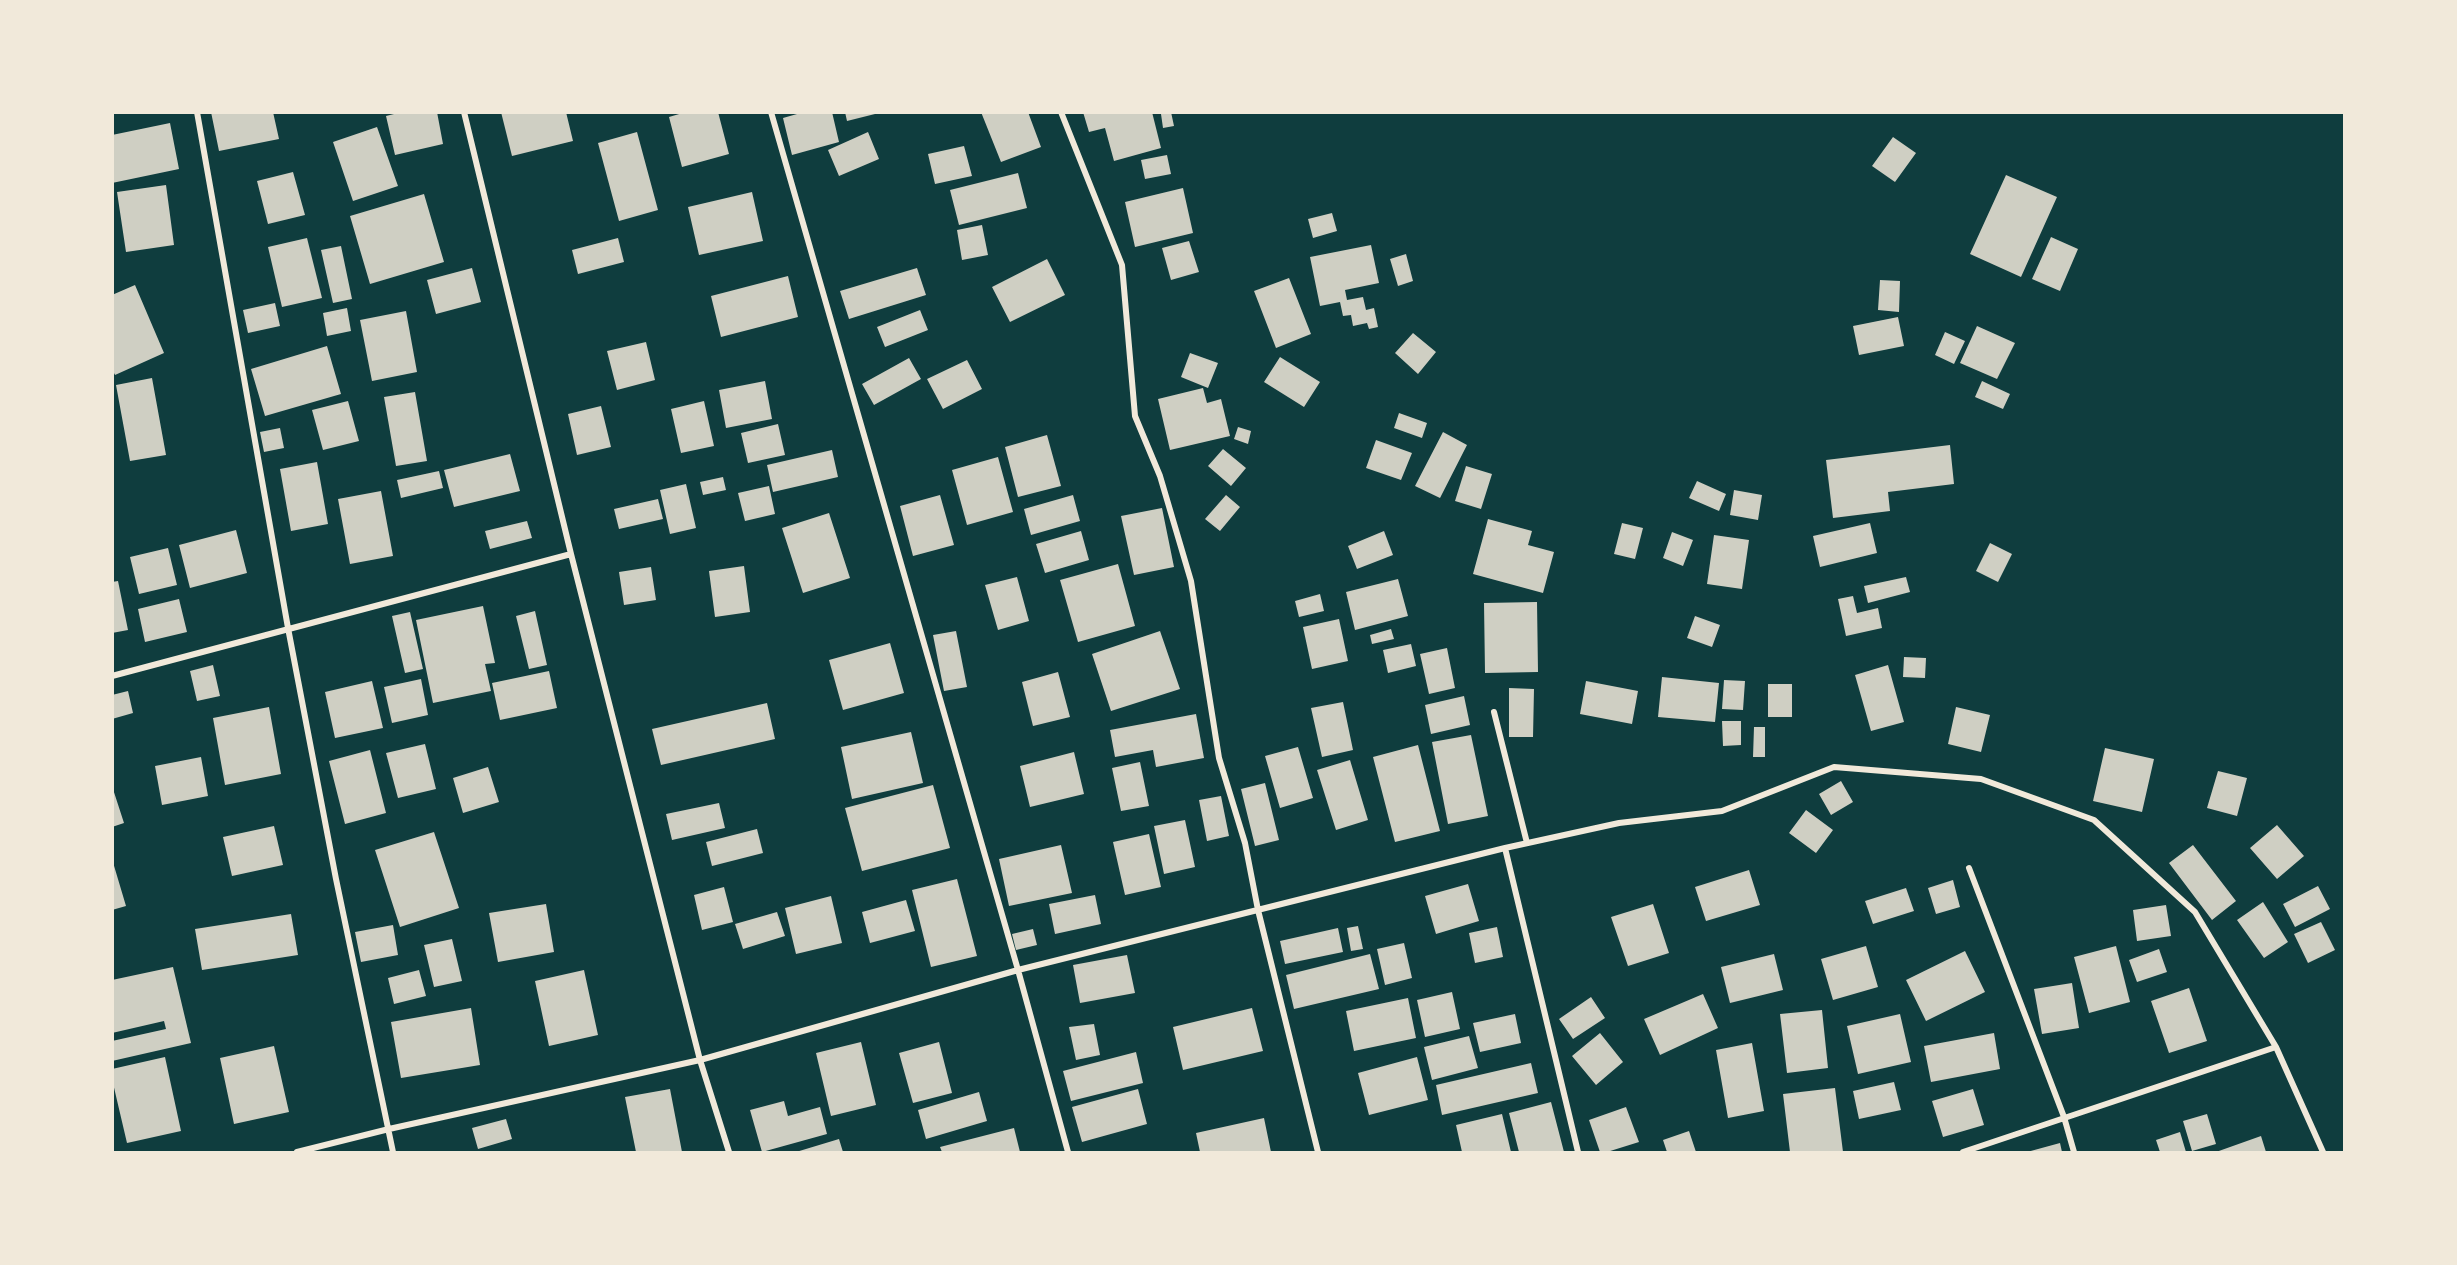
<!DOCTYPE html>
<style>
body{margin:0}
#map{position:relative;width:2457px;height:1265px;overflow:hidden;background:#0f3d3e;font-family:"PT Sans",sans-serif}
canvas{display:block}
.frame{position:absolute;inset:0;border:114px solid #f1e9da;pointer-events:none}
</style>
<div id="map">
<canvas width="2457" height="1265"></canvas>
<div class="frame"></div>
</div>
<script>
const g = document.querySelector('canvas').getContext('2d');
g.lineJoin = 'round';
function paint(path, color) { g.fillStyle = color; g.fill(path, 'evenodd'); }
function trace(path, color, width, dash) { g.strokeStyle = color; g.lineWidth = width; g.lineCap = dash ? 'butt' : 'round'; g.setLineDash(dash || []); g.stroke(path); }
const building = new Path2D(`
 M211,112H273L279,139L219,151Z
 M402,112H437L443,144L395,155L386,116Z
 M501,112H566L573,141L512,156Z
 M686,112H718L729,154L682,167L669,117Z
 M804,112H832L839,142L792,155L783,118Z
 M845,112H879V113L847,121Z
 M981,112H1028L1041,147L1001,162Z
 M1083,112H1152L1161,148L1114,161L1105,128L1089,132Z
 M1171,112L1174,126L1163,128L1161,114Z
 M170,123L179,169L112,183V135Z
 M377,127L398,186L353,201L333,142Z
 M637,132L658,210L619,221L598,143Z
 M868,132L879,159L839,176L828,150Z
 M1893,137L1916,153L1895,182L1872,166Z
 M964,146L972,176L935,184L928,154Z
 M1167,155L1171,174L1145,179L1141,160Z
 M293,172L305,215L268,224L257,181Z
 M1018,173L1027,208L959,225L950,190Z
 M2006,175L2057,197L2021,277L1970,254Z
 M166,185L174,245L126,252L117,192Z
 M1183,188L1193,233L1135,247L1125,202Z
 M752,192L763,241L699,255L688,207Z
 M424,194L444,262L370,284L350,216Z
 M1332,213L1337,231L1313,238L1308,219Z
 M982,225L988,255L962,260L957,230Z
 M2051,237L2078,249L2060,291L2032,279Z
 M307,238L322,298L282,307L268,247Z
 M618,238L624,262L578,274L572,250Z
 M1189,241L1199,272L1171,280L1162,248Z
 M1371,245L1379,283L1345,290L1347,300L1363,297L1366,310L1374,308L1378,327L1369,329L1367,323L1353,326L1351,315L1343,316L1340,302L1320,306L1310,257Z
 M341,246L352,299L333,303L321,250Z
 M1406,254L1413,281L1398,286L1390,259Z
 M1047,259L1065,295L1010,322L992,287Z
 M472,268L481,302L436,314L427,280Z
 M917,268L926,295L849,319L840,291Z
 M788,276L798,317L721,337L711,296Z
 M1289,278L1311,334L1276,348L1254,291Z
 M1880,280L1900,281L1899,312L1878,310Z
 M135,285L164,353L115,375L112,369V295Z
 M275,303L280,326L248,333L243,310Z
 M347,308L351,331L327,336L323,313Z
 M920,310L928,330L885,347L877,327Z
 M406,311L417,372L372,381L360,320Z
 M1898,317L1904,346L1859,355L1853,326Z
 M1977,326L2015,343L1997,379L1960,363Z
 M1945,332L1965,341L1954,364L1935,355Z
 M1413,333L1436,352L1418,374L1395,353Z
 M646,342L655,380L617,390L607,351Z
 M327,346L341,394L265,416L251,369Z
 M1190,353L1218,363L1208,388L1181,377Z
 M1280,357L1320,382L1304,407L1264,382Z
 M909,358L921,379L874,405L862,384Z
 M967,360L982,389L943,409L927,379Z
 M152,378L166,455L130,461L116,385Z
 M765,381L772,419L726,428L719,390Z
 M1982,381L2010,394L2003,409L1975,397Z
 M1203,388L1207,403L1221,399L1230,436L1170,450L1158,399Z
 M415,392L427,461L396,466L384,397Z
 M348,401L359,441L323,450L312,410Z
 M704,401L714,446L681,453L671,409Z
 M601,406L611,447L577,455L568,414Z
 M1399,413L1427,423L1422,438L1394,428Z
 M778,424L785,455L748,463L741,433Z
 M1238,427L1251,431L1248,444L1234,439Z
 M280,428L284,448L264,452L260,432Z
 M1443,432L1467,445L1440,498L1415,486Z
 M1047,435L1061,486L1018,497L1005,447Z
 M1376,440L1412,453L1401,480L1366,468Z
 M1950,445L1954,484L1888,492L1890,511L1833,518L1826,460Z
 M1223,449L1246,468L1231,486L1208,466Z
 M832,450L838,477L773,492L767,465Z
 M510,454L520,491L454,507L444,470Z
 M998,457L1013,512L967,525L952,470Z
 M317,462L328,524L291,531L280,469Z
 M1466,466L1492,474L1481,509L1455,501Z
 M439,471L443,488L401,498L397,480Z
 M723,477L726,490L703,495L700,482Z
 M1697,481L1726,494L1719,511L1689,498Z
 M686,484L696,528L670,534L660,490Z
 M769,486L775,514L745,521L738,493Z
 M1734,490L1762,495L1758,520L1730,515Z
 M381,491L393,556L350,564L338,499Z
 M940,495L954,545L913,556L900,506Z
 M1073,495L1080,521L1031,535L1024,509Z
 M1226,495L1240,507L1220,531L1205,519Z
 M658,499L663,519L619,529L614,509Z
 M1162,508L1174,567L1134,575L1121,516Z
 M829,513L850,578L803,593L782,528Z
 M1488,519L1532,531L1528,545L1554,552L1543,593L1473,574Z
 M527,521L532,538L490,549L485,531Z
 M1622,523L1643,528L1635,559L1614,554Z
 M1870,523L1877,553L1820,567L1813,536Z
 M236,530L247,573L190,588L179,545Z
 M1081,531L1089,560L1045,573L1036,544Z
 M1384,531L1393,555L1357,569L1348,546Z
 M1672,532L1693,540L1683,566L1663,558Z
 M1714,535L1749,540L1742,589L1707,584Z
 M1990,543L2012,554L1998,582L1976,571Z
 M168,548L177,585L139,594L130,557Z
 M1118,564L1135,626L1078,642L1060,580Z
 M744,566L750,612L715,617L709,571Z
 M651,567L656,600L624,605L619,572Z
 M1017,577L1029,621L998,630L985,585Z
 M1906,577L1910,592L1868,603L1864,586Z
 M1398,579L1408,616L1355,630L1346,592Z
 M118,581L128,630L112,633V582Z
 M1320,594L1324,611L1299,617L1295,601Z
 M1853,596L1857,613L1878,608L1882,628L1846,636L1838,599Z
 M179,599L187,632L145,642L138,609Z
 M1537,602L1538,672L1485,673L1484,603Z
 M483,606L495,663L485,664L491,691L433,703L416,620Z
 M535,611L547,665L529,669L516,616Z
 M410,612L423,669L405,673L392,616Z
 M1695,616L1720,625L1712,647L1687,638Z
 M1339,619L1348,661L1312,669L1303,627Z
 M1391,629L1394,639L1372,644L1370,635Z
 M956,631L967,687L944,691L933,635Z
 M1160,631L1180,689L1111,711L1092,654Z
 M890,643L904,693L843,710L829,660Z
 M1411,644L1416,666L1388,673L1383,650Z
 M1447,648L1455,688L1429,694L1420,654Z
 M1904,657L1926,658L1925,678L1903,677Z
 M213,665L220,696L197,701L190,671Z
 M1888,665L1904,722L1871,731L1855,675Z
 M549,671L557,708L500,720L492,683Z
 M1058,672L1070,717L1033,726L1022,682Z
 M1662,677L1719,683L1715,722L1658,717Z
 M421,679L428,715L392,723L384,687Z
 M1724,680L1745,681L1743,710L1722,709Z
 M372,681L383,728L335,738L325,692Z
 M1586,681L1638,691L1632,724L1580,714Z
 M1768,684H1792V717H1768Z
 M1509,688L1534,689L1533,737H1509Z
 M128,691L133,713L112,719V695Z
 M1464,696L1470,725L1431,734L1425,705Z
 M1343,702L1353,750L1322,757L1311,708Z
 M767,703L775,739L661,765L652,729Z
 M269,707L281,774L225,785L213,718Z
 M1956,707L1990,715L1981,752L1948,744Z
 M1196,714L1204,758L1156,767L1153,750L1115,757L1110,730Z
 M1722,721H1741V745L1723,746Z
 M1754,727H1765V757H1753Z
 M911,732L923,783L852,799L841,747Z
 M1471,735L1488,816L1448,824L1432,742Z
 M425,744L436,789L398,798L386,753Z
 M1418,745L1440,831L1395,842L1373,757Z
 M1298,747L1313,798L1280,808L1265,756Z
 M2105,748L2154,759L2142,812L2093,801Z
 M370,750L386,813L345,824L329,761Z
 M1074,752L1084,794L1030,807L1020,766Z
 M201,757L208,796L162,805L155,766Z
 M1350,760L1368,820L1336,830L1317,770Z
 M1140,762L1149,806L1121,811L1112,768Z
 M488,767L499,802L463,813L453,778Z
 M2218,771L2247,778L2237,816L2207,808Z
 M1841,781L1853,802L1831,815L1819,794Z
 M1265,783L1279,840L1255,846L1241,789Z
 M933,785L950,848L862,871L845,808Z
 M112,786L124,823L112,827Z
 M1221,796L1229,836L1207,841L1199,800Z
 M719,803L725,828L672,840L666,814Z
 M1806,810L1833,830L1816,853L1789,833Z
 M1185,820L1195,867L1164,874L1154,826Z
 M2277,825L2304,856L2277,879L2250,848Z
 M274,826L283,865L232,876L223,837Z
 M757,829L763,853L712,866L706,842Z
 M434,832L459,908L400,927L375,850Z
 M1149,834L1161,887L1125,895L1113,842Z
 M1061,845L1072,893L1009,906L999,859Z
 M2193,845L2236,901L2212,920L2169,863Z
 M112,859L126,906L112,910Z
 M1749,870L1760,905L1706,921L1695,887Z
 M957,879L977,956L931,967L912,890Z
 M1953,880L1960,907L1936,914L1928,888Z
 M1468,884L1479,921L1436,934L1425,896Z
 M2318,886L2330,909L2295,927L2283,904Z
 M724,887L733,922L702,930L694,895Z
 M1906,888L1914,911L1873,924L1865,901Z
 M1095,895L1101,924L1055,934L1049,904Z
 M831,896L842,943L796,954L785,908Z
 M906,900L915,931L870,943L862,912Z
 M2263,902L2288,942L2264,958L2237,920Z
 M546,904L554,952L498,962L489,913Z
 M1653,904L1669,953L1628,966L1611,917Z
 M2166,905L2171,936L2137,941L2133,910Z
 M777,912L785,936L743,949L735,924Z
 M291,914L298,955L202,970L195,929Z
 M2321,922L2335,950L2308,963L2294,934Z
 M393,925L398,955L361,962L355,932Z
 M1358,926L1363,949L1351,951L1347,928Z
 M1497,927L1503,957L1475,963L1469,933Z
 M1338,928L1343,952L1285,964L1280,941Z
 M1033,929L1037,945L1016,950L1012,934Z
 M452,939L462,981L434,987L424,945Z
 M1404,943L1412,978L1385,985L1377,949Z
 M1866,946L1878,987L1833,1000L1821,959Z
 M2116,946L2130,1002L2089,1013L2074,957Z
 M2159,949L2167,972L2137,982L2129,960Z
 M1965,951L1985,992L1926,1021L1906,980Z
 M1370,954L1379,989L1294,1009L1286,975Z
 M1774,954L1783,990L1730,1003L1721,967Z
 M1127,955L1135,993L1080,1003L1073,965Z
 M173,967L191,1043L112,1061V1041L166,1029L164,1021L112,1033V980Z
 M419,970L426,996L394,1004L388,978Z
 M584,970L598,1035L549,1046L535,981Z
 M2072,983L2079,1028L2042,1034L2034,989Z
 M2189,988L2207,1041L2169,1053L2151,1001Z
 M1452,992L1460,1029L1425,1037L1417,1000Z
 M1703,994L1718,1028L1660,1055L1644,1019Z
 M1591,997L1605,1018L1573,1039L1559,1019Z
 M1408,998L1416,1038L1354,1051L1346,1011Z
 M471,1008L480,1065L401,1078L391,1022Z
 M1252,1008L1263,1051L1183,1070L1173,1027Z
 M1822,1010L1828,1068L1787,1073L1780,1014Z
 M1515,1014L1521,1043L1480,1052L1473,1023Z
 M1900,1014L1911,1062L1858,1074L1847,1026Z
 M1094,1024L1100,1055L1076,1060L1069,1027Z
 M1600,1033L1623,1062L1596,1085L1572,1056Z
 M1994,1033L2000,1069L1931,1082L1924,1046Z
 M1469,1036L1478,1068L1432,1080L1424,1047Z
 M861,1042L876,1105L831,1116L816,1053Z
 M939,1042L952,1093L913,1103L899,1053Z
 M1752,1043L1764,1111L1728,1118L1716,1050Z
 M274,1046L289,1112L234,1124L220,1058Z
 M1136,1052L1143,1083L1071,1101L1063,1071Z
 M165,1057L181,1131L127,1143L112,1079V1069Z
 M1417,1057L1428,1100L1369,1115L1358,1073Z
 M1531,1063L1538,1093L1442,1115L1436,1085Z
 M1894,1082L1901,1110L1859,1119L1853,1091Z
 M1835,1088L1843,1152H1790L1783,1094Z
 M670,1089L682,1152H636L625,1097Z
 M1138,1089L1147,1124L1082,1142L1072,1107Z
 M1973,1089L1984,1125L1943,1137L1932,1101Z
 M979,1092L987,1121L926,1139L918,1110Z
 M784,1101L788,1116L820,1107L827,1134L762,1152L750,1110Z
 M1551,1102L1564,1152H1519L1509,1113Z
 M1626,1107L1639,1142L1607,1152H1600L1589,1120Z
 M1502,1114L1511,1152H1462L1456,1125Z
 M2207,1114L2216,1144L2192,1151L2183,1121Z
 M1264,1118L1271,1152H1200L1196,1133Z
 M506,1119L512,1139L478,1149L472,1128Z
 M1014,1128L1020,1152H942L940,1147Z
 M1689,1131L1696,1152H1667L1663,1140Z
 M2180,1132L2186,1152H2160L2156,1140Z
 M2261,1136L2266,1152H2216Z
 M839,1139L843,1152H796Z
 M2060,1143L2062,1152H2027Z`);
const minor = new Path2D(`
 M197,112L288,628L336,879L393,1152
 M464,112L571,554L700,1060L729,1152
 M771,112L1018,970L1068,1152
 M1061,112L1122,265L1135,416L1160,476L1191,581L1219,758L1245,843L1258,910L1318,1152
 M112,676L571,554
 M1494,712L1527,843
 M1505,848L1578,1152
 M1969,868L2064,1117L2074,1152
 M297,1152L389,1129L700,1060L1018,970L1505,848L1619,823L1722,811L1834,767L1981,779L2094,820L2195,912L2276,1047L2323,1152
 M1963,1152L2276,1047`);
paint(building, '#cfcfc3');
trace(minor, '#f1e9da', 6);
</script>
